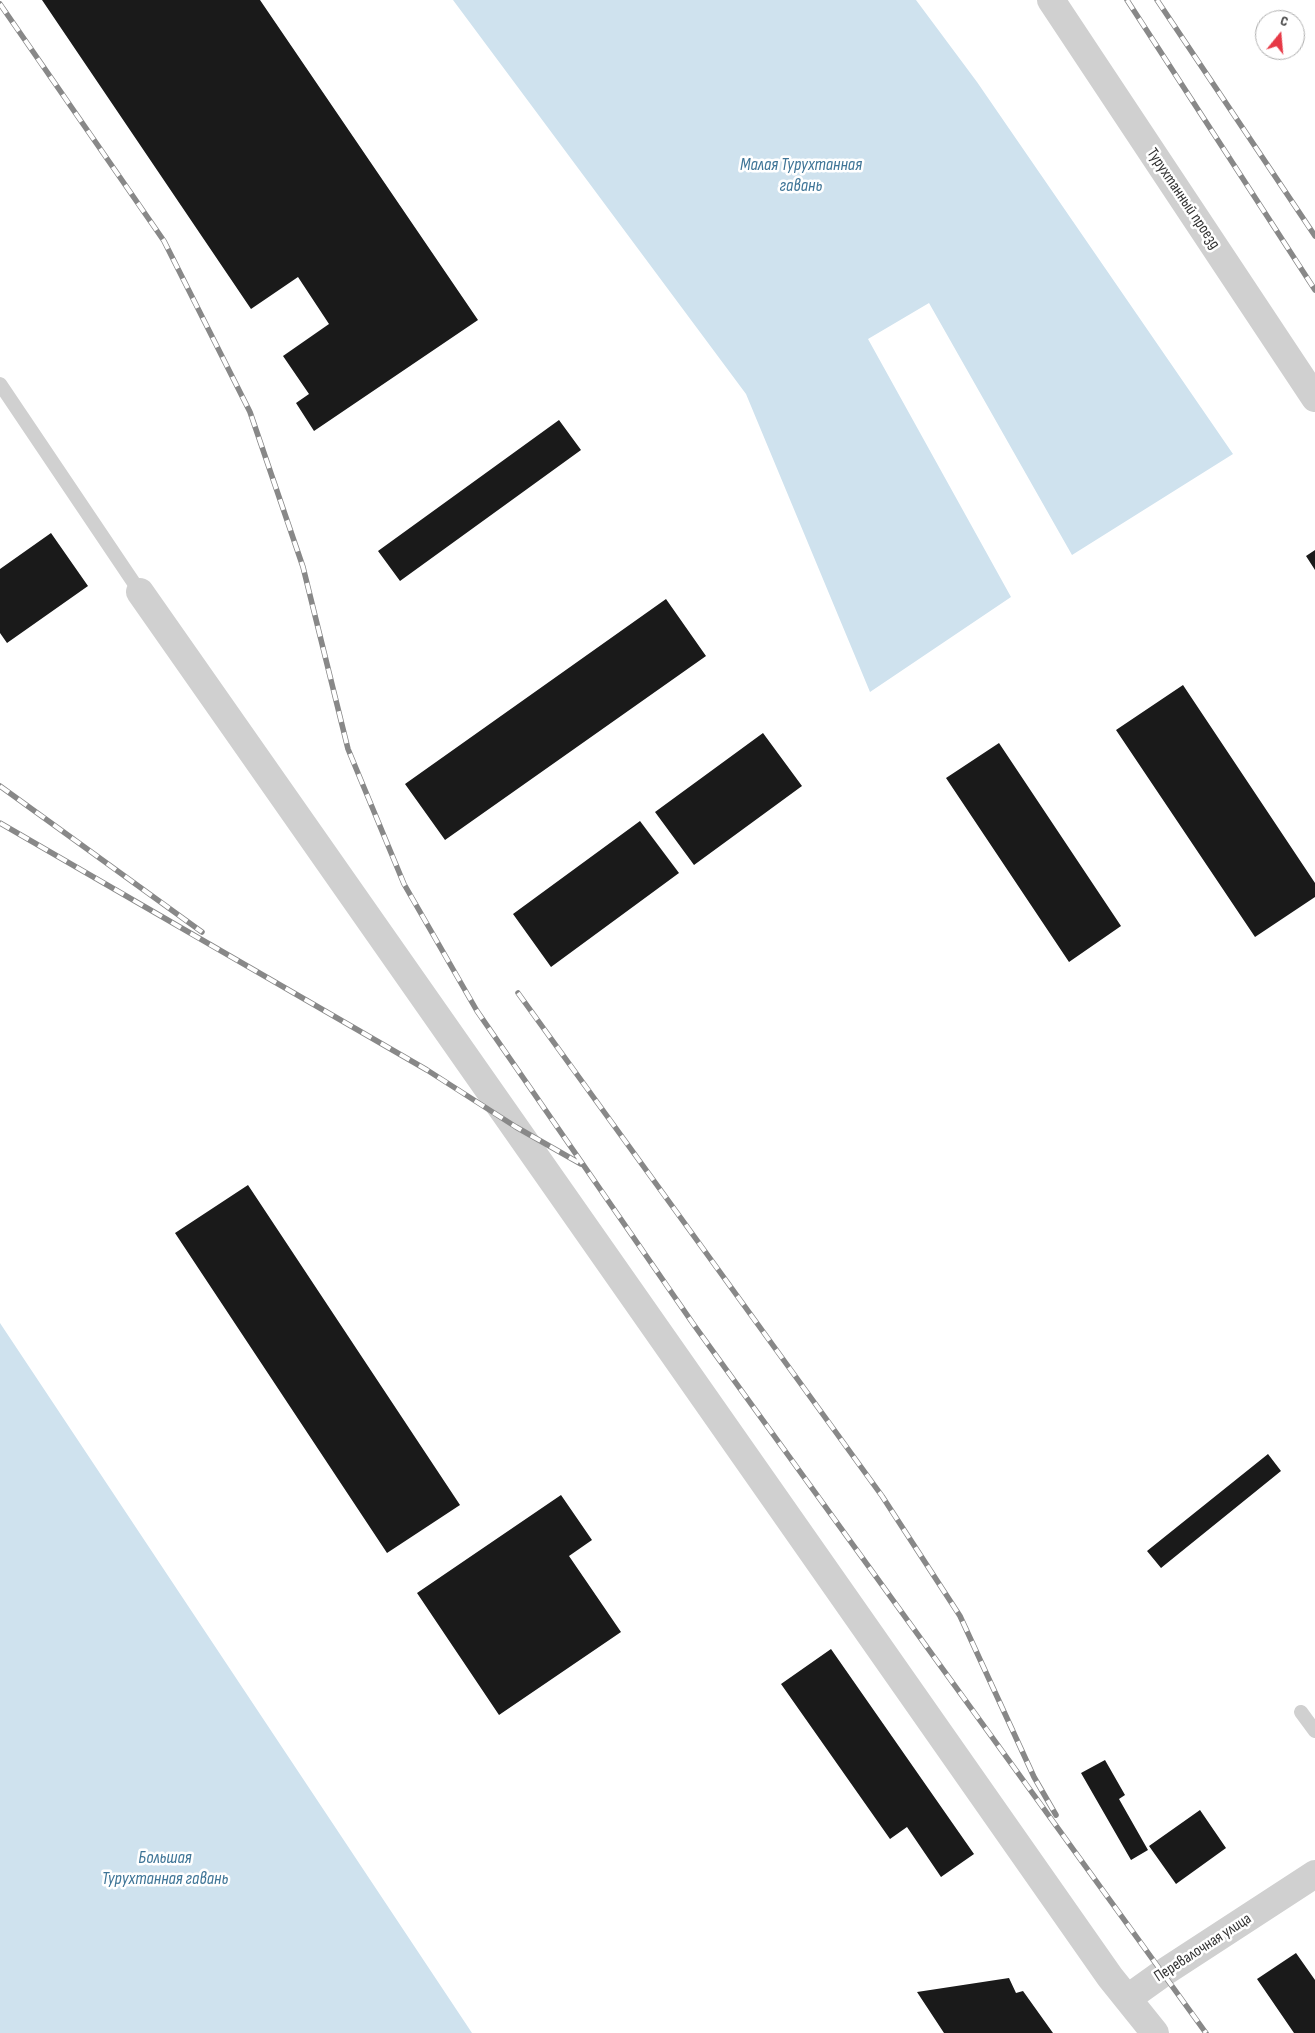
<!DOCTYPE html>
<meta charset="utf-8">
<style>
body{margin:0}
#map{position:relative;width:1315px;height:2033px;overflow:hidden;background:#fff;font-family:"Sofia Sans Condensed",sans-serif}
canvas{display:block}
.north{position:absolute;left:1255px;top:10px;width:50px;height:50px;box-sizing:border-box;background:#fff;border:1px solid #adadad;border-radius:50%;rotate:17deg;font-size:14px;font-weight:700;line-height:20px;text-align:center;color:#333}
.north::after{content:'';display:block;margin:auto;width:18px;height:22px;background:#e63946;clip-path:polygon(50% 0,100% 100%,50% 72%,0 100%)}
</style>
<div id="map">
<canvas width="1315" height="2033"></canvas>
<div class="north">С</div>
</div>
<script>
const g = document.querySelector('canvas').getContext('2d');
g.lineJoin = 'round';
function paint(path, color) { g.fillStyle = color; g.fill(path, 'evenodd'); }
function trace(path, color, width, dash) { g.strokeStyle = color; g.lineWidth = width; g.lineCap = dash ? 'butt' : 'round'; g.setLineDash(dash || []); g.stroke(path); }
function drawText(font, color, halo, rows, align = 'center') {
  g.font = font + ' "Sofia Sans Condensed",sans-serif'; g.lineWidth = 5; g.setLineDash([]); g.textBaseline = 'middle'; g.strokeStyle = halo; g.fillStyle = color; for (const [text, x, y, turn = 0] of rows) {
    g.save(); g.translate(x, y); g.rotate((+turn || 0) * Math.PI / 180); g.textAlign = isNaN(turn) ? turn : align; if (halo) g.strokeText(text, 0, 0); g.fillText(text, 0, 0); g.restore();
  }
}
const water = new Path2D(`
 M453,0H916L977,82L1233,454L1072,555L929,303L868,339L1011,597L870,692L746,394Z
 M0,1323L472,2033H0Z`);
const building = new Path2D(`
 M42,0H260L478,320L314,431L296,403L309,394L283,356L329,324L298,277L251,309Z
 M559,420L581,450L400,581L378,551Z
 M51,533L88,586L7,643L0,633V569Z
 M1315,550V570L1306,556Z
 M666,599L706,656L445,840L405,784Z
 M1183,685L1315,883V897L1255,937L1116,730Z
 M763,733L802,786L694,865L655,812Z
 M999,743L1121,926L1069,962L946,778Z
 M640,821L679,873L551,967L513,914Z
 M248,1185L460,1505L387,1553L175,1233Z
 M1268,1454L1281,1471L1161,1568L1147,1551Z
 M561,1495L592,1540L569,1556L621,1632L499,1715L417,1593Z
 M831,1649L974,1854L941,1877L907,1827L890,1839L781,1684Z
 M1105,1760L1125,1795L1119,1799L1148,1850L1131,1860L1081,1773Z
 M1200,1810L1226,1848L1176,1884L1149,1846Z
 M1296,1953L1315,1980V2033H1294L1257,1979Z
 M1009,1978L1016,1993L1023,1991L1053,2033H944L917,1992Z`);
const lane = new Path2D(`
 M0,384L140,592
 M1301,1712L1315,1731`);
const street = new Path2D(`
 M1051,0L1315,398
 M140,592L1110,1977L1155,2033
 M1128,1998L1163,1973L1315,1874`);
const rail = new Path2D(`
 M1127,0L1315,290
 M1157,0L1315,236
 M0,4L164,241L250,412L303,567L348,749L404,884L477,1011L694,1325L1206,2033
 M0,786L202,932
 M0,823L427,1070L516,1127L581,1164
 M518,993L882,1496L960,1616L1034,1777L1056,1815`);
const streetNames = [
 ["Турухтанный проезд",1183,199,56],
 ["Перевалочная улица",1203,1948,-33]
];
const waterNames = [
 ["Малая Турухтанная",801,165],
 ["гавань",801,186],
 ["Большая",165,1858],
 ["Турухтанная гавань",165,1879]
];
paint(water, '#cfe2ee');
paint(building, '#1a1a1a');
trace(lane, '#d0d0d0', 14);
trace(street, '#d0d0d0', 28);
trace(rail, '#888', 5.5);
trace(rail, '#fff', 4, [11]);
drawText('16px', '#333', '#fff', streetNames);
drawText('italic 18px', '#3f7597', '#fff', waterNames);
</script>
